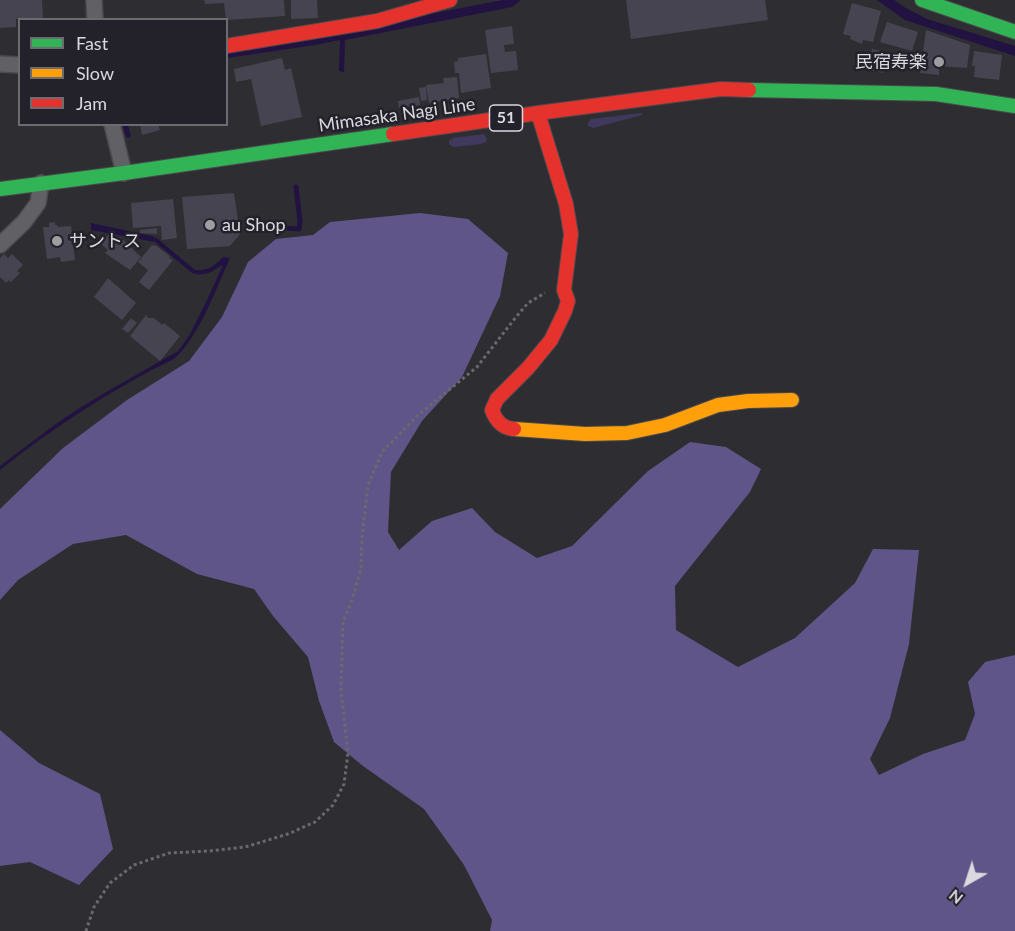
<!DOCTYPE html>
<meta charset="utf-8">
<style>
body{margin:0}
#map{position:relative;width:1015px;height:931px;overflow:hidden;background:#2e2d32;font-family:Lato,sans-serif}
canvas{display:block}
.legend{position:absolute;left:18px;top:18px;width:210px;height:108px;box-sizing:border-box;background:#23222a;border:2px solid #6c6b72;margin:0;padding:8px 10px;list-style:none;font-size:18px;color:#dad9df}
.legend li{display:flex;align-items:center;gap:12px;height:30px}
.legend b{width:30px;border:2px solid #6c6b72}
.north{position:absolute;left:937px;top:853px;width:60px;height:60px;-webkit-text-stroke:4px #23222a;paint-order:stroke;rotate:219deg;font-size:16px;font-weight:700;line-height:24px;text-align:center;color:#dad9df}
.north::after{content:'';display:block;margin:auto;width:21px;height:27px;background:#dad9df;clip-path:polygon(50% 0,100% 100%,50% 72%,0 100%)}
</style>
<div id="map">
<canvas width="1015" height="931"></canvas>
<ul class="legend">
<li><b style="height:8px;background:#30b455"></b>Fast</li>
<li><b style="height:8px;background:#ff9f0a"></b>Slow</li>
<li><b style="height:8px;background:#e5322d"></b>Jam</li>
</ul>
<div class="north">N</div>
</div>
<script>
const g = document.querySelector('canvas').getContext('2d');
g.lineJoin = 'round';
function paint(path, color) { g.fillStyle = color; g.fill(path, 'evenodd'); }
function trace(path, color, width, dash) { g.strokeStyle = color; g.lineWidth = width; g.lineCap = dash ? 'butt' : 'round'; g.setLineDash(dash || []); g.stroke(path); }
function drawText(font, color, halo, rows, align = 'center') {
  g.font = font + ' Lato,"Noto Sans JP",sans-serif'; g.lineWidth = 5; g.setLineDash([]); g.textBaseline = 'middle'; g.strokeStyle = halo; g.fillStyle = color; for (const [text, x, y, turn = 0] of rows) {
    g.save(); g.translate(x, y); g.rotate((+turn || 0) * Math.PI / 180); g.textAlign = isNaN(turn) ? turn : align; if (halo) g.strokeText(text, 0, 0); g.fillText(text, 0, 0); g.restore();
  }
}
const green = new Path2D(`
 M641,113L643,114L642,115L593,128L588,126V123L591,119Z
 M484,134L487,139L486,142L481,144L453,147L449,144V141L453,138Z`);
const forest = new Path2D(`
 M420,213L468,219L508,253L500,296L462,377L422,421L391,472L388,532L399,550L432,521L472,508L495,532L537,558L572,546L648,471L690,442L726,447L761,469L750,492L675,586L676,630L738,667L795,638L855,583L873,549L919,550L909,644L890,718L870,759L879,775L923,754L965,740L975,714L968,682L985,662L1015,655V931H490L492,920L464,865L424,809L363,766L334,742L319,701L308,657L273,616L254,589L197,574L126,535L73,544L18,580L0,600V509L63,448L127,400L189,361L222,317L248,262L276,239L313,235L330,222Z
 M0,730L39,763L100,794L113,849L79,885L30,862L0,866Z`);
const water = new Path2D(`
 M503,0H521L512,7L345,40L344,72L339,71L340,40L315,45L227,58V53Z
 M877,0H894L904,7L927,19L1015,46V56L905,20Z
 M91,223L152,236L158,239L195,270C208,271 214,266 223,257L230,258C216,289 199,337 174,359C112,389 54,427 0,470V466L53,426L78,409L108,391L178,351L189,336L208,298L223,265C211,271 208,277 192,273L155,242L91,230Z`);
const stream = new Path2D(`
 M125,124L128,135
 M258,229C273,224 285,229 299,229L300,221L296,187`);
const building = new Path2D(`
 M0,0H42L43,18L16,19V27L0,28Z
 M204,0H284L285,16L226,20L224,3L205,4Z
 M291,0H317L318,18L291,19Z
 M626,0H765L768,20L631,39Z
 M852,3L881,11L873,42L863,40L862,44L850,39L851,36L843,34Z
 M887,22L918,32L912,51L880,42Z
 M512,26L514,44L504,45L505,52L516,51L518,70L491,73L485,30Z
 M926,30L970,45L967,68L939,66V75L920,73Z
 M872,49L890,53L883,73L868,69L867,66Z
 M974,51L1002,55L999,80L974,77L975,66H972Z
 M486,54L491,88L461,93L459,73H455L454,62L458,61V58Z
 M282,58L285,70L291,68L302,117L261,126L251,79L236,82L234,69Z
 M457,77L459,98L429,103L426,85L444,83L443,78Z
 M426,87L427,100L421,101L419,88Z
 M419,97L420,105L399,108L398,101Z
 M140,124H158L160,130L142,135Z
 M234,193L240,234L230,246L187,249L182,197Z
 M173,199L177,238L162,240L161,226L133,228L131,203Z
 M55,222V225H57L58,227L71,226L75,260L61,262L60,257L47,259L43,227H49V223Z
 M157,228V234L140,233V230Z
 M109,234L117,240L120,237L141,257L130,270L105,253L108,250L101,244Z
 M152,245L154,246L155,245L170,256L169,258L173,260L149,290L139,282L148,270L138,262Z
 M4,254L8,258L12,254L23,265L17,271L20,273L11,282L9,280L6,283L0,277V258Z
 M108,278L136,303L122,320L94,297Z
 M146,315L148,318H154L162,325L164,323L180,336L160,361L130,336Z
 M131,318L137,323L128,333L122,329Z`);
const path = new Path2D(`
 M86,931L94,907L110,883L134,865L169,853L209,851L245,847L288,834L315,822L333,805L344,784L348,753L341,690L343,622L353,597L361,569L362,537L368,485L382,452L417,416L477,367L516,317L528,303L545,293`);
const street = new Path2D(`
 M94,0L95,20
 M0,64L20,65
 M112,124L124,173
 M0,245L24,222L38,203L41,183`);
const fast = new Path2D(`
 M922,0L1015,32
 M749,90L936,94L1015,106
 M0,189L124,173L393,134`);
const slow = new Path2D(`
 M514,429L585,434L627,433L665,425L718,405L748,401L792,400`);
const jam = new Path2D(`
 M226,46L377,21L450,0
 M393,134L538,113L721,89L749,90
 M514,429C502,428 496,421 492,410L497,399L528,368L551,340L565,311L568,301L564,290L571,234L566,204L538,113`);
const markers = [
 [939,62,6,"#9e9da2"],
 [210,225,6,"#9e9da2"],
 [57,241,6,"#9e9da2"]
];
const shields = [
 [506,118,33]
];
const shieldNames = [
 ["51",506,118]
];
const poiNames = [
 ["民宿寿楽",927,62,"right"],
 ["au Shop",222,225],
 ["サントス",69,241]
];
const streetNames = [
 ["Mimasaka Nagi Line",397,115,-8]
];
paint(green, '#40395d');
paint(forest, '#605588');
paint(water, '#211241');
trace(stream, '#211241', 5);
paint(building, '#474451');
trace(street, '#4a494d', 18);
trace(fast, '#4a494d', 16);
trace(slow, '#4a494d', 16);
trace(jam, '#4a494d', 16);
trace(path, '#6a696d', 3, [3, 3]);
trace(street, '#616064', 15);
trace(fast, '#30b455', 14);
trace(slow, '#ff9f0a', 14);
trace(jam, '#e5322d', 14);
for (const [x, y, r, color] of markers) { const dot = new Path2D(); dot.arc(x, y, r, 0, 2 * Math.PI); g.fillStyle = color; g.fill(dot); trace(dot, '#23222a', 2); }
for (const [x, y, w] of shields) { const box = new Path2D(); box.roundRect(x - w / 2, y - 13, w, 26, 4.5); g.fillStyle = '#23222a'; g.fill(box); trace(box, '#dad9df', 1.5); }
drawText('bold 16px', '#dad9df', null, shieldNames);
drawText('18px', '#dad9df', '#23222a', poiNames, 'left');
drawText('18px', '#dad9df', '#23222a', streetNames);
</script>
